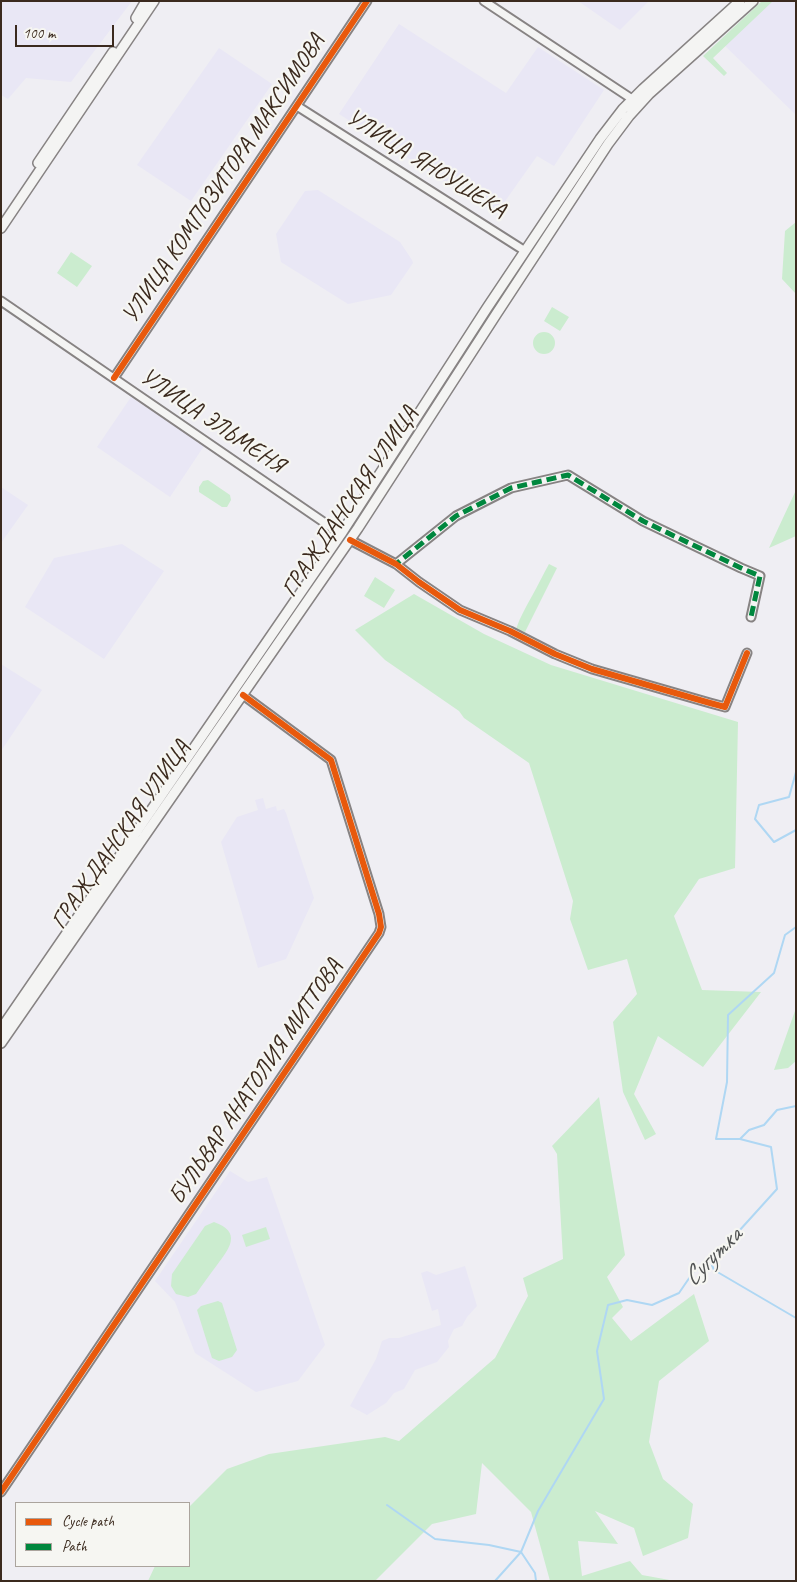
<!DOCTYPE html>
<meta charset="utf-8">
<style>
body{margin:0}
#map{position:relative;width:797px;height:1582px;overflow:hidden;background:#efeef3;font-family:Caveat,sans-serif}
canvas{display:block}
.frame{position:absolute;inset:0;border:2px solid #3b2a1e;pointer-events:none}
.legend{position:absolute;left:15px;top:1502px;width:175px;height:65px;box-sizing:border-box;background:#f6f6f2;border:1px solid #aba49d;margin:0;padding:6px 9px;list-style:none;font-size:15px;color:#3b2a1e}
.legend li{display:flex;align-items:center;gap:10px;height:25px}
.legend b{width:25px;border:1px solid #aba49d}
.scale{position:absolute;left:15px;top:25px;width:99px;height:22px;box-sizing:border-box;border:2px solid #3b2a1e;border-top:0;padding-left:6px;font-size:15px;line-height:18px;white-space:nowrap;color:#3b2a1e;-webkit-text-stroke:4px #f6f6f2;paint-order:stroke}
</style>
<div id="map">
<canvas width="797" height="1582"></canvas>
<div class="frame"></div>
<ul class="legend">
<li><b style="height:6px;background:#e8590c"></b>Cycle path</li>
<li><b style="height:6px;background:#00873e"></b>Path</li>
</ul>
<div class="scale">100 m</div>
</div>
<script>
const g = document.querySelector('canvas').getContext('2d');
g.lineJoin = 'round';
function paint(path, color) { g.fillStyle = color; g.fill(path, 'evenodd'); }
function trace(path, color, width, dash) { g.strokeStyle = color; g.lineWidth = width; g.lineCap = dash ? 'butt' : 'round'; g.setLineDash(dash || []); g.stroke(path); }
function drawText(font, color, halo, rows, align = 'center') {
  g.font = font + ' Caveat,sans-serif'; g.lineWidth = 4.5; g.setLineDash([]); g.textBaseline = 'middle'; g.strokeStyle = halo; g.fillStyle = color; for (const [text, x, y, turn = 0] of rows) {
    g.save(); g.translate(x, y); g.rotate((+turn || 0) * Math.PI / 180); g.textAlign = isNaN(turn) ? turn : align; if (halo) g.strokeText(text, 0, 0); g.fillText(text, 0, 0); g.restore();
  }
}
const built = new Path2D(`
 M1,1H132L71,82L26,78L8,99L1,95Z
 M578,1H649L620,30Z
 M767,1H795L796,3V115L722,43Z
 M399,24L506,93L538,47L604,90L554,166L537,156L496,214L339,114Z
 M219,48L272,84L191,201L137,165Z
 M318,190L400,242L412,260L413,263L391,295L348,304L281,262L276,234L305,191Z
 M131,397L204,446L170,497L97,447Z
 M1,487L28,505L1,543Z
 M122,544L164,571L104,659L25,607L54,558Z
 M1,664L42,690L1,751Z
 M263,798L266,809L276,806L277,811L284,809L286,813L314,898L286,959L258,968L221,842L237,817L258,810L255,800Z
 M230,1171L248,1182L267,1177L325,1345L298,1381L256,1392L195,1353L175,1302L155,1281Z
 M465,1266L477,1306L467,1317L462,1326L454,1329L448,1341L449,1347L437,1362L415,1370L404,1389L394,1393L386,1403L367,1415L350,1406L376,1359L382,1341L389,1338H399L441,1325L438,1309L432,1311L421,1273L427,1271L436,1275Z`);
const green = new Path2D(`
 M762,1H773L713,58L727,73L724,76L703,56Z
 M796,222V294L782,279L785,231Z
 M71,252L92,266L77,287L57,273Z
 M552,307L569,317L560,331L544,321Z
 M533 343a11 11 0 1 1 22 0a11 11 0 1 1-22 0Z
 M208,480L230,495L231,500L227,507H222L199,492V487L203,481Z
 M796,490V536L769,548Z
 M549,564L557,568L525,632L516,629C520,617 526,607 532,596C538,585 543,575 549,564Z
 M375,577L395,590L384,608L364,596Z
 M414,594L484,634L551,665L738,722L735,868L699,879L674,916L702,990L761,992L703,1067L658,1036L634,1094L656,1134L645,1140L623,1092L613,1022L637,994L627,959L588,970L570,919L573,901L529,763L464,718L459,711L385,660L355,630Z
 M796,1008V1061L788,1068L774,1070Z
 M599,1097L625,1255L607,1277L623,1307L612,1318L631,1341L694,1294L709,1341L659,1381L649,1442L663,1479L693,1504L688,1538L643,1556L634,1528L595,1511L618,1544L578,1541L582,1576L630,1561L642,1575L675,1581H550L531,1512L482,1463L476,1514L432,1524L375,1581H148L155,1566H189V1507L227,1469L269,1454L385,1437L399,1441L495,1358L528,1296L523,1278L563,1259L557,1154L552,1146Z
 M214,1222C242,1232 230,1248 217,1265C210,1274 203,1284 196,1294L188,1297L176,1294L171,1286L172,1274L205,1226Z
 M266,1227L270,1239L246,1247L242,1235Z
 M218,1301L222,1303L237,1350L232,1357L219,1361L212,1358L197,1310L201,1306Z`);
const stream = new Path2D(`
 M796,772L789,797L759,805L755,819L774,842L796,830
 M740,1139L749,1130L764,1125L777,1110L796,1106
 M711,1263L714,1270L796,1318
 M387,1505L435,1539L489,1545L521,1552L535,1573L536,1581
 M495,1581L521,1552L538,1511L604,1399L597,1351L608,1305L627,1300L652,1305L679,1293L694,1271L710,1263L777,1189L771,1147L740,1139H716L727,1082L728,1015L774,973L785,935L796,927`);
const street = new Path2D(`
 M484,1L632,99
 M297,106L525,251
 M1,301L341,534
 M114,378L367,1
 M350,540L396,564L419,582L460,610L510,631L555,654L592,669L710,703L725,707L747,653
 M396,564L456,516L511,488L568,475L643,521L741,568L760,576L751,617
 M1,1492L379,933L381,927L379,914L331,760L243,695`);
const secondary = new Path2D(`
 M136,18L146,1
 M38,163L113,52
 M1,228L154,1
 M1,1029L341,534L487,308L600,139L623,109L643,89L740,1
 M1,1043L358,528L497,313L608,144L629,116L649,94L753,1`);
const quiet = new Path2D(`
 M400,567L396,564L456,516L511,488L568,475L643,521L741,568L760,576L751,617`);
const cycleway = new Path2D(`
 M114,378L367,1
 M350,540L396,564L419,582L460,610L510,631L555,654L592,669L710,703L725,707L747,653
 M1,1492L379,933L381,927L379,914L331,760L243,695`);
const streetNames = [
 ["УЛИЦА ЯНОУШЕКА",426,164,32],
 ["УЛИЦА КОМПОЗИТОРА МАКСИМОВА",224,179,-56],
 ["УЛИЦА ЭЛЬМЕНЯ",212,421,34],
 ["ГРАЖДАНСКАЯ УЛИЦА",350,502,-56],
 ["ГРАЖДАНСКАЯ УЛИЦА",121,835,-55],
 ["БУЛЬВАР АНАТОЛИЯ МИТТОВА",256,1082,-56]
];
const waterNames = [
 ["Сугутка",713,1257,-45]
];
paint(built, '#e9e7f5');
paint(green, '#cbeccf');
trace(stream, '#afd7f3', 2);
trace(street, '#878383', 11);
trace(secondary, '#878383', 12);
trace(street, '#f4f4f3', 7);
trace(secondary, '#f4f4f3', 9);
trace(quiet, '#00873e', 5, [10, 5]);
trace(cycleway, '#e8590c', 6);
drawText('24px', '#3b2a1e', '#f6f6f2', streetNames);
drawText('italic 25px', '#515353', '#f6f6f2', waterNames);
</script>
